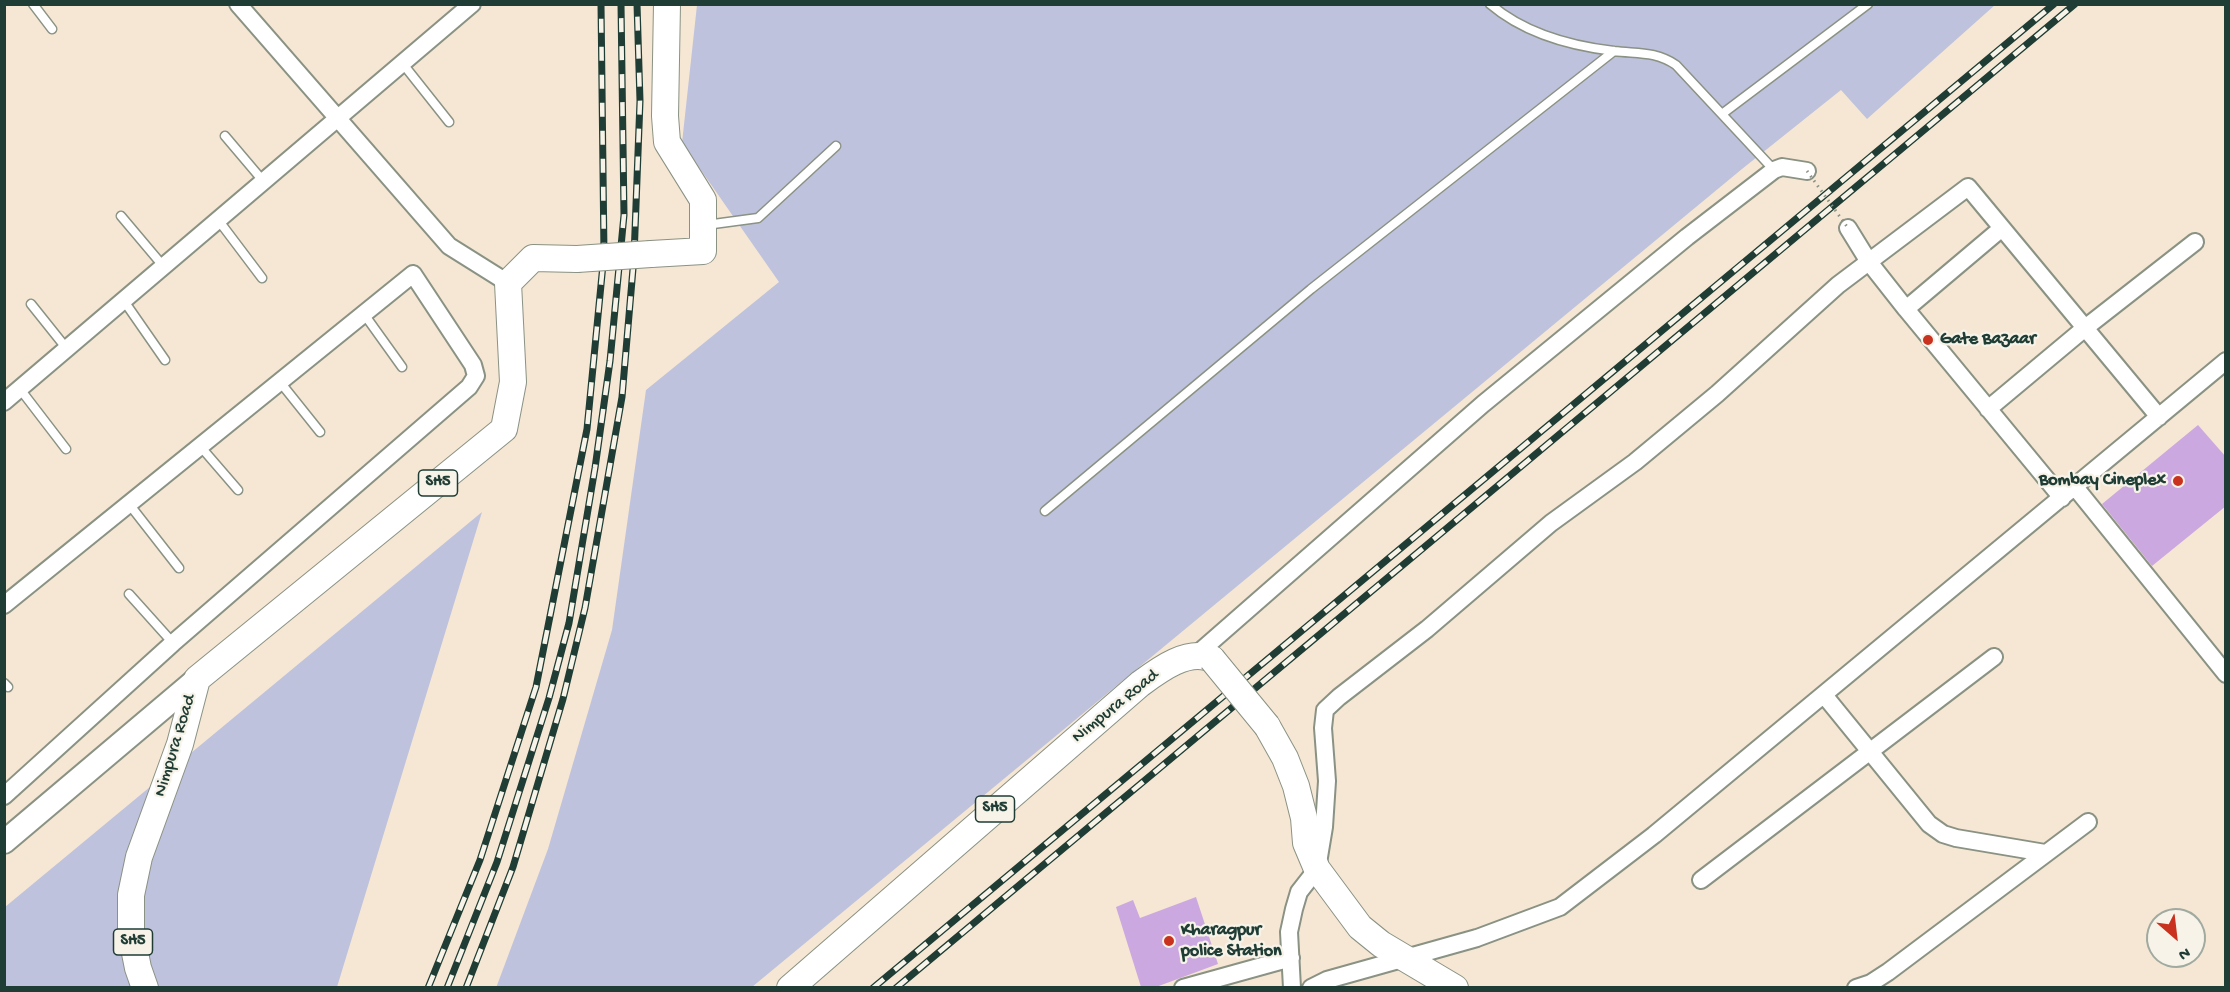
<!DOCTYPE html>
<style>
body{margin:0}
#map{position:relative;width:2230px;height:992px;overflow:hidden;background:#f5e7d3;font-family:"Gochi Hand",sans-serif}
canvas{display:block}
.frame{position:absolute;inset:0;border:6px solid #1f3d34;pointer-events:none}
.north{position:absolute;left:2146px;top:908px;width:60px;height:60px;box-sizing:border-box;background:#f7f3e8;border:2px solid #a1aaa0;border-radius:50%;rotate:152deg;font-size:16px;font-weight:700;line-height:24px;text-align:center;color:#1f3d34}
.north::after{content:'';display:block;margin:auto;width:21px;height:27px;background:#c8321e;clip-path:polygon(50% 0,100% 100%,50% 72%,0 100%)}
</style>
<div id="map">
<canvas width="2230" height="992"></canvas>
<div class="frame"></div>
<div class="north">N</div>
</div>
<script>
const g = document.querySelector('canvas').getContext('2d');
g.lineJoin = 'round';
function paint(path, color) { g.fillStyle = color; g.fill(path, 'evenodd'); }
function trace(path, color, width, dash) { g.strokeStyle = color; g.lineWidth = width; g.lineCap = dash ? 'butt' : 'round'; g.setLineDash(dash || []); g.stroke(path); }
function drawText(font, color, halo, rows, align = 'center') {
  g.font = font + ' "Gochi Hand",sans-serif'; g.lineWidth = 4.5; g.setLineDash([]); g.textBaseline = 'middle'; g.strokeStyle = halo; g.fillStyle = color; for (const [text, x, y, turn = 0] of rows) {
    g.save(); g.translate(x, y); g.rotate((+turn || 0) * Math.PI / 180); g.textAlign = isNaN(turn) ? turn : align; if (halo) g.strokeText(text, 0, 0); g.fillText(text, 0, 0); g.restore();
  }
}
const industrial = new Path2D(`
 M697,5H1995L1867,119L1841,90L1742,169L752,987L496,988L548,849L612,630L646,390L779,282L682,143Z
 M482,512L337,987L5,988V907Z`);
const building = new Path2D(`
 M2198,425L2226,457V506L2152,566L2102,504Z
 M1196,897L1218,964L1156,987H1141L1116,907L1133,900L1140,918Z`);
const lane = new Path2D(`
 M33,4L52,29
 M1490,4C1524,33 1571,46 1614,51C1638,54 1655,51 1676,65L1774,170
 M403,64L449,122
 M1722,114L1868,4
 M225,136L264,182
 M121,216L164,267
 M219,221L262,278
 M706,225L758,218L836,146
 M124,301L165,360
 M31,304L67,349
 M364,314L402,367
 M280,382L320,432
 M20,389L66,449
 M200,446L238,490
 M129,504L179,568
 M1045,511L1311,289L1614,51
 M129,594L173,643
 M4,683L8,687`);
const street = new Path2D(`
 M238,4L449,246L508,283
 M1848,228L1869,262L1906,309L2062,498
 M1906,309L2002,228
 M4,402L472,4
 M1988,409L2085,328L2195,242
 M2075,487L2226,674
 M4,605L413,274L473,365L476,376L469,387L173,643L4,796
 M1196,655L1483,404L1687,237L1774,170L1782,167L1807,171
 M1824,695L1929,824L1943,834L1956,838L2045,853
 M1701,880L1994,657
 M1183,988L1291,958
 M1292,988L1289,932L1294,909L1299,892L1317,869L1324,827L1327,781L1323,728L1325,710L1339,697L1427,629L1551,523L1635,462L1717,394L1838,285L1968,187L2159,417
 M1311,988L1327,980L1477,938L1560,907L1654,835L2226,361
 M1856,988L1871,983L1888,972L2088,822`);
const secondary = new Path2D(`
 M4,842L197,679`);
const primary = new Path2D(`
 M651,254L703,251V200L667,142L665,116L667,4
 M1267,726L1285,758L1296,786L1304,818L1306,843L1317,869L1360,927L1381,944L1455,988
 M145,988L138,968L131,933V895L139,857L180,744L197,679L504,429L513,382L508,283L533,258L577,259
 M790,988L1140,684C1159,670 1188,648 1212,659`);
const rail = new Path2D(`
 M428,988L480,860L536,687L587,429L604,254L601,4
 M447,988L497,862L549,698L569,623L595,468L610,361L624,215L621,4
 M466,988L513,867L563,699L585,608L622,397L634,257L640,101L637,4
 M873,988L2054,4
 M896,988L2075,4`);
const pathBridge = new Path2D(`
 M1807,171L1848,228`);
const primaryBridge = new Path2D(`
 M577,259L651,254
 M1212,659L1267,726`);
const markers = [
 [1928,340,6,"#c8321e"],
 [2178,481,6,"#c8321e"],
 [1169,941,6,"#c8321e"]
];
const shields = [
 [438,483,39],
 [995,809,39],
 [133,942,39]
];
const shieldNames = [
 ["SH5",438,483],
 ["SH5",995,809],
 ["SH5",133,942]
];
const poiNames = [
 ["Gate Bazaar",1940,340],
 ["Bombay Cineplex",2166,481,"right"],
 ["Kharagpur",1181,931],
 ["police Station",1181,952]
];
const streetNames = [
 ["Nimpura Road",1116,707,-39],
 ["Nimpura Road",176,746,-73]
];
paint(industrial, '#bfc2dd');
paint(building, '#cca8e0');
trace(lane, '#8a9284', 11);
trace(street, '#8a9284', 20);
trace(secondary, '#8a9284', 26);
trace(primary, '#8a9284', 28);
trace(lane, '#fff', 8);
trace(street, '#fff', 16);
trace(secondary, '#fff', 22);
trace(primary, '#fff', 26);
trace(rail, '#1f3d34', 7);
trace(rail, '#f7f3e8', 4.5, [14]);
trace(primaryBridge, '#8a9284', 28, []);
trace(pathBridge, '#8a9284', 3, [1.5, 4.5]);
trace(primaryBridge, '#fff', 26);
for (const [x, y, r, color] of markers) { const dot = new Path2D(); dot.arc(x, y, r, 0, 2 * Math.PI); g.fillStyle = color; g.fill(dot); trace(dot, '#f7f3e8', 2); }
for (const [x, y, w] of shields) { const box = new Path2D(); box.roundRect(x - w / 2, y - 13, w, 26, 4.5); g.fillStyle = '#f7f3e8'; g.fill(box); trace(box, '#1f3d34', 1.5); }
drawText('bold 16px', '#1f3d34', null, shieldNames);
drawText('bold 18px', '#1f3d34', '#f7f3e8', poiNames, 'left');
drawText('18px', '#1f3d34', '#f7f3e8', streetNames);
</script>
